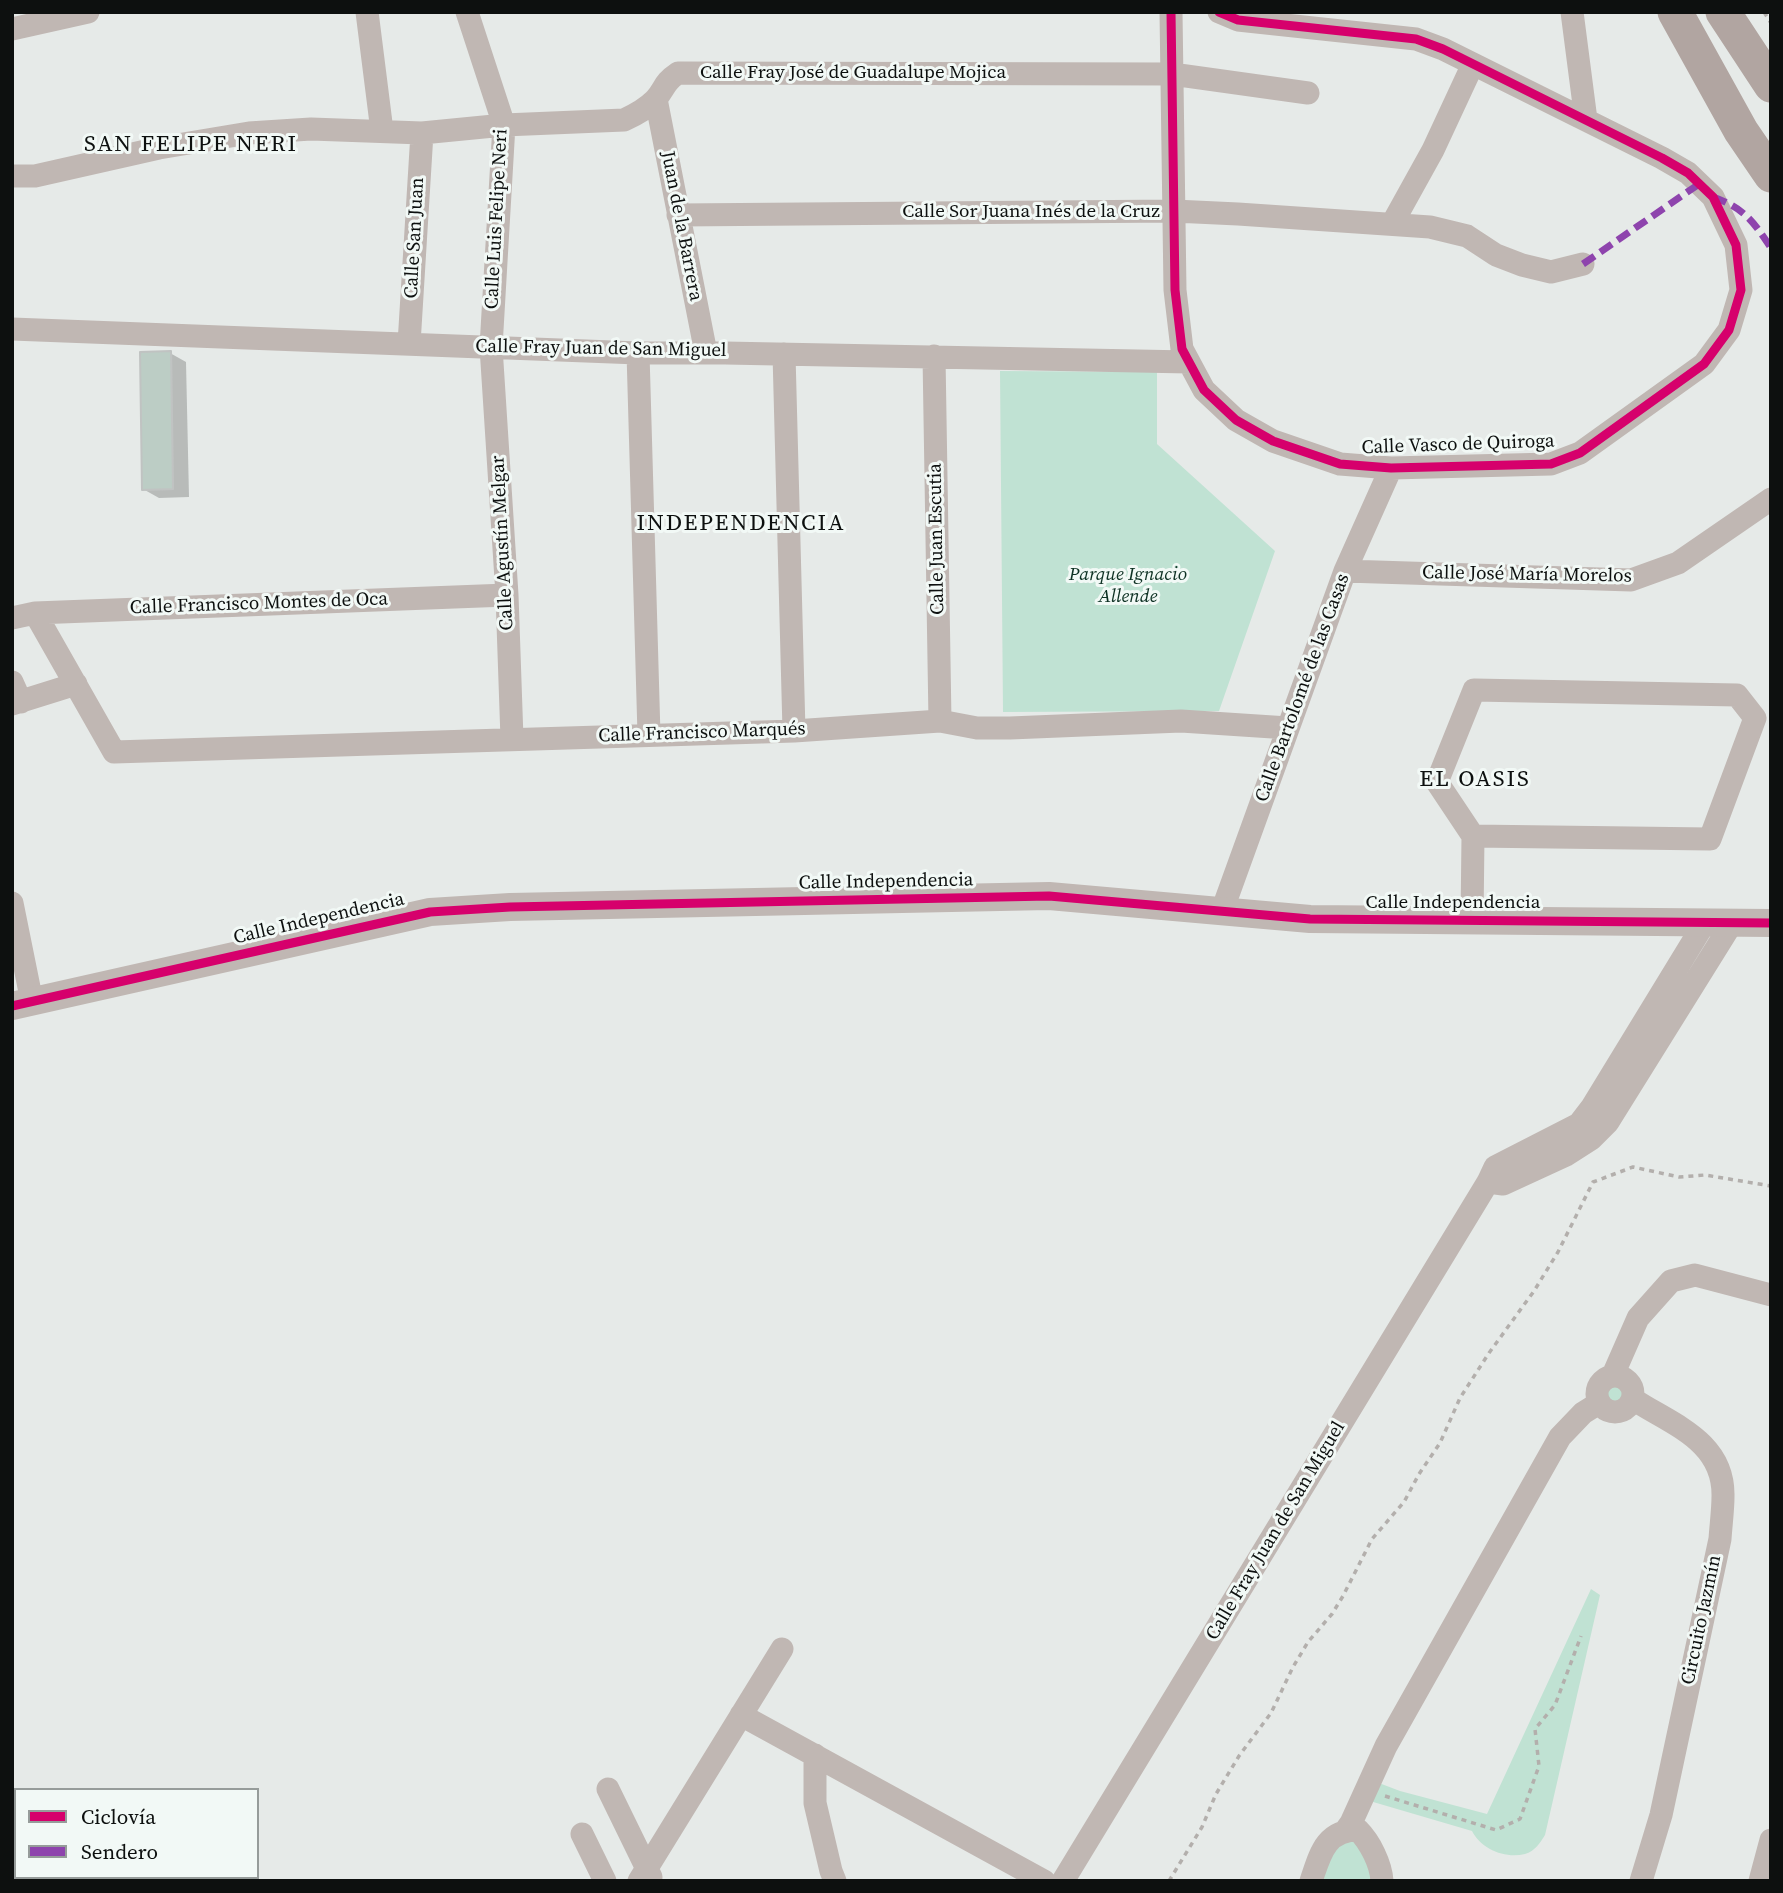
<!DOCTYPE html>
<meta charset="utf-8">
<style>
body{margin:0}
#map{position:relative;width:1783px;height:1893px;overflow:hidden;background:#e6eae8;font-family:"Source Serif 4",serif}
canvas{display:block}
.frame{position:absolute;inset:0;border:14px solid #0d100f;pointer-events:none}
.legend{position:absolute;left:14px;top:1788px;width:245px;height:91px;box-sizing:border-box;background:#f2f9f6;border:2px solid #969c9a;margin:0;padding:9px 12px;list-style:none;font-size:21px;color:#0d100f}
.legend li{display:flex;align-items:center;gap:14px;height:35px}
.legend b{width:35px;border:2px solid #969c9a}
</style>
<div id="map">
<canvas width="1783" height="1893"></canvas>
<div class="frame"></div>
<ul class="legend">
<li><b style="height:9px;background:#d6006c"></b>Ciclovía</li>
<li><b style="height:9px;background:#8e44ad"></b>Sendero</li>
</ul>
</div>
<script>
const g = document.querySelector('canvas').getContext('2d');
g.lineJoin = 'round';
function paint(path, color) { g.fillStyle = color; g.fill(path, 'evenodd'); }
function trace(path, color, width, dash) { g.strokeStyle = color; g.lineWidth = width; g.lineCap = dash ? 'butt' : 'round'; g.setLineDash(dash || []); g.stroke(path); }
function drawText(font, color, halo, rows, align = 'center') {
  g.font = font + ' "Source Serif 4",serif'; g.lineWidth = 6; g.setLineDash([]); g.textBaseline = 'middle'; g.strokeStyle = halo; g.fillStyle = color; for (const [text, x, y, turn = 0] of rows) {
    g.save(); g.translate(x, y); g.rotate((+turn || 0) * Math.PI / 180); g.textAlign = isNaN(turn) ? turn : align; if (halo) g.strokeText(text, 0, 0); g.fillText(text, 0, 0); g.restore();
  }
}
const green = new Path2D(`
 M1000,371L1157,372V444L1275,551L1219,711L1003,712Z
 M1597 1394a18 18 0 1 1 36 0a18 18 0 1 1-36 0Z
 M1591,1589L1600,1595L1545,1835C1540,1843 1535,1851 1525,1854C1505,1859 1481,1849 1472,1831L1363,1799L1371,1780L1400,1791L1487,1814Z
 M1346,1830L1382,1881H1311Z`);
const shadow = new Path2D(`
 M170,353L186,362L189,497L159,498L143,489Z`);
const building = new Path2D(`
 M171,351L173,489L142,490L140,352Z`);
const path = new Path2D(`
 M1764,12L1771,23
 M1385,1796L1496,1830L1520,1819L1539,1766L1535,1729L1555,1705L1581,1636
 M1169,1881L1202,1827L1216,1794L1239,1756L1271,1713L1293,1667L1308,1642L1332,1614L1343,1596L1372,1539L1404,1502L1419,1474L1440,1443L1460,1398L1489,1353L1534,1291L1558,1252L1593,1182L1633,1167L1679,1177L1705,1175L1771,1186`);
const minor = new Path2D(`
 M367,12L382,131
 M467,12L504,125L491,347L507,595L512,739
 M1171,12L1175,290L1182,349L1204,390L1236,420L1273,441L1340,464L1391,468L1551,464L1580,453L1704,364L1729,330L1741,290L1736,245L1713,197L1688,173L1662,158L1443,49L1416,39L1238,20L1219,12
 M1572,12L1586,120
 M12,29L88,12
 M656,99L706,353
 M12,176H35L159,148L249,133L311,129L422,133L504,125L624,120C635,115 646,109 655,100C665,89 663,83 678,73L1172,74L1308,93
 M678,215L1174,211L1238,214L1430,227L1467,236L1496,255L1522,265L1551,272L1583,264
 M1392,224L1433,150L1473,64
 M12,329L638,353H725L1189,362
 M409,344L422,133
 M638,353L649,735
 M784,354L794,731
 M934,356L940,721
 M1345,571L1631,580L1678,563L1771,499
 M35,613L114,752L794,731L940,721L977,728H1010L1181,721L1288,728
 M12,618L35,613L507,595
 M12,682L21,702
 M12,704L76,684
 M12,903L32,1002
 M1222,911L1345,571L1391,468
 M1472,921L1473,836L1437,782L1474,690L1737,695L1755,718L1710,839L1473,836
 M1488,1182L1503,1184L1566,1155L1591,1139L1608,1122L1732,923
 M1613,1375L1638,1318L1671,1281L1695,1275L1771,1295
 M1597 1394a18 18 0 1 1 36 0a18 18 0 1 1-36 0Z
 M1633,1399C1670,1424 1724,1440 1723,1496C1723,1510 1721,1524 1720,1539L1661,1815L1641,1881
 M741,1715L1044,1881
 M815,1755V1803L831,1871L835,1881
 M608,1789L651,1877
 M1346,1830L1351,1823L1386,1746L1560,1437L1583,1413L1599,1403
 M582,1834L605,1881
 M639,1881L782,1649
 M1063,1881L1488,1182L1495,1167L1579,1124L1592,1107L1705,922
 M1311,1881C1320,1855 1325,1830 1358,1830C1370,1842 1381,1864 1382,1881
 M1760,1881L1771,1840`);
const tertiary = new Path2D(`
 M12,1006L430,912L510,907L1049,896L1310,919L1771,923`);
const primary = new Path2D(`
 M1675,12L1741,131L1771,175
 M1723,12L1771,85`);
const quiet = new Path2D(`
 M1713,197C1744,208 1753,221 1771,248
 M1583,264L1699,184`);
const cycleway = new Path2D(`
 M1171,12L1175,290L1182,349L1204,390L1236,420L1273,441L1340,464L1391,468L1551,464L1580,453L1704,364L1729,330L1741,290L1736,245L1713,197L1688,173L1662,158L1443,49L1416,39L1238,20L1219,12
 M12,1006L430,912L510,907L1049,896L1310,919L1771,923`);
const streetNames = [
 ["Calle Fray José de Guadalupe Mojica",853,73],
 ["Calle Sor Juana Inés de la Cruz",1031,212],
 ["Calle Luis Felipe Neri",497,219,-87],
 ["Juan de la Barrera",681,226,79],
 ["Calle San Juan",415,238,-87],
 ["Calle Fray Juan de San Miguel",601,349,1],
 ["Calle Vasco de Quiroga",1458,445,-2],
 ["Calle Juan Escutia",937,539,-91],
 ["Calle Agustín Melgar",503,543,-93],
 ["Calle José María Morelos",1527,575,1],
 ["Calle Francisco Montes de Oca",259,604,-2],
 ["Calle Bartolomé de las Casas",1303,688,-70],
 ["Calle Francisco Marqués",702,733,-2],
 ["Calle Independencia",886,882,-1],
 ["Calle Independencia",1453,903],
 ["Calle Independencia",319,919,-13],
 ["Calle Fray Juan de San Miguel",1276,1531,-59],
 ["Circuito Jazmín",1702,1620,-78]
];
const parkNames = [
 ["Parque Ignacio",1128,575],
 ["Allende",1128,597]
];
const quarterNames = [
 ["SAN FELIPE NERI",191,145],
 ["INDEPENDENCIA",741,524],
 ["EL OASIS",1475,780]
];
paint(green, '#c0e2d3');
paint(shadow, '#0003');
paint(building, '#bccdc5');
trace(building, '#c0c3c2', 2);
trace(path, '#b3afac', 3.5, [5, 5]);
trace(minor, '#c0b7b3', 23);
trace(tertiary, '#c0b7b3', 28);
trace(primary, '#b1a5a1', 35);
trace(quiet, '#8e44ad', 7, [14, 7]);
trace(cycleway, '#d6006c', 9);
drawText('19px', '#0d100f', '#f2f9f6', streetNames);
drawText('italic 19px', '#0d3123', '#f2f9f6', parkNames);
g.letterSpacing = '2px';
drawText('23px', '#0d100f', '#f2f9f6', quarterNames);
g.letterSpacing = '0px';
</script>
